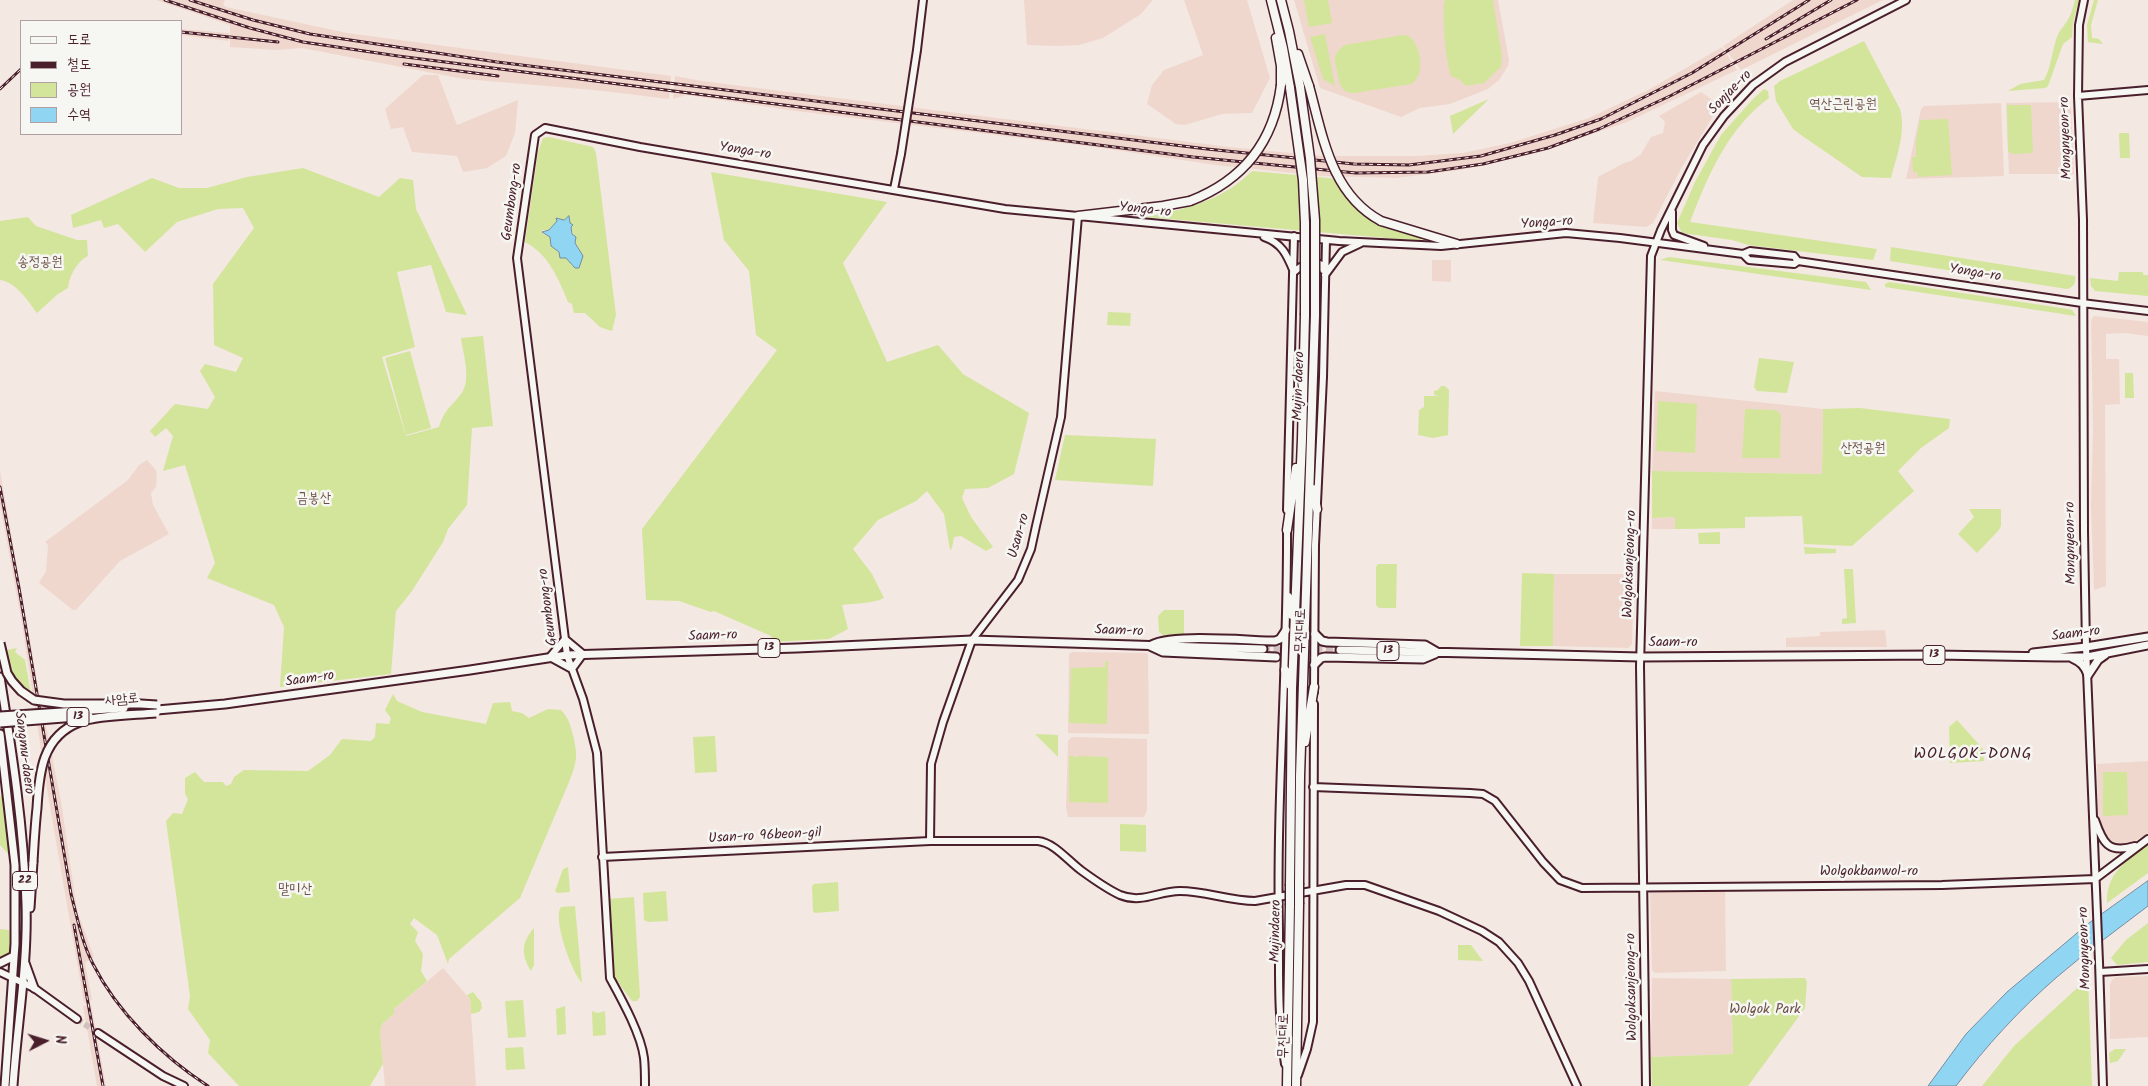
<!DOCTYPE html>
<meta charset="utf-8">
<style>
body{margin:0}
#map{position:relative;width:2148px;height:1086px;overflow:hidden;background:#f3e8e2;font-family:Kalam,"Poor Story",sans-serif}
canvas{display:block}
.legend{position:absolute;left:20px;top:20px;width:162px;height:115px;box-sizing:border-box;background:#f6f6f2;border:1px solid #b1a0a2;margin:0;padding:6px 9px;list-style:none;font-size:15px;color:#4a1f2b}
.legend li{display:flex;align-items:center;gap:10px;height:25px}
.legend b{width:25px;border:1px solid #b1a0a2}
.north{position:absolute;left:20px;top:1016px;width:50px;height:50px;-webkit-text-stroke:4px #f6f6f2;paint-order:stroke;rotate:85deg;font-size:14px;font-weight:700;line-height:20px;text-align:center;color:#4a1f2b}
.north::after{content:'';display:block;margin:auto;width:18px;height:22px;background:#4a1f2b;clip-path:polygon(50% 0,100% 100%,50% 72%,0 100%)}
</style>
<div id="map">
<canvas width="2148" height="1086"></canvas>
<ul class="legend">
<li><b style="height:6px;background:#f6f6f2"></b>도로</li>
<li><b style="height:6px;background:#4a1f2b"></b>철도</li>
<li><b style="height:14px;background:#d3e59a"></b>공원</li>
<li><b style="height:14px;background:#90d5f2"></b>수역</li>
</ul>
<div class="north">N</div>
</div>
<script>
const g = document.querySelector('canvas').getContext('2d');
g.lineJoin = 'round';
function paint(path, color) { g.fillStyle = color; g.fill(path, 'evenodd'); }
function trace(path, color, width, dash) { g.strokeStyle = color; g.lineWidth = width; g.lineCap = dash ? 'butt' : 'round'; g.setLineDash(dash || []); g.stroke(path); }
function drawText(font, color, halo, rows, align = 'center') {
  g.font = font + ' Kalam,"Poor Story",sans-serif'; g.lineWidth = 5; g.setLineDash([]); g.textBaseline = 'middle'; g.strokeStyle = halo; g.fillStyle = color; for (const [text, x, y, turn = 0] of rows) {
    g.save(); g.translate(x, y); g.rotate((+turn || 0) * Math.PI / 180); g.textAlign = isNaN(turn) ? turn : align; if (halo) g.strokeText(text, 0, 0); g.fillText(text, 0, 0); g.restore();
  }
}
const built = new Path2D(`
 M156,0H225L223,5L226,7L347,33L671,76L669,99L594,90L464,79L302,48L276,50L230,47V25Z
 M1024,0H1153L1141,14L1103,38L1079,45L1058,46L1027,45Z
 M1184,0H1247L1270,78L1252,113L1222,114L1185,125L1176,124L1147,104L1152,85L1164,70L1203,55Z
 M1294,0H1498L1509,60L1508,66L1499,80L1488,89L1450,104L1420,108L1401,117L1320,88Z
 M1793,0H1883L1741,70L1723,46Z
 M181,29L229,33L228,41L181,35Z
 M1722,47L1737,70L1627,122L1537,153L1460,170L1396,178L1323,176L1215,165L1095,147L796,111L686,95L673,99L675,76L702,81L1229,147L1323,156H1417L1463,153L1510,143L1589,118L1650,89Z
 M423,75H438L457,125L518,100L515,133L506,156L487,168L463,172L457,156L412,152L403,127L391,129L385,109Z
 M1701,92L1720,105L1682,167L1653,223L1646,227L1593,223L1598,177L1624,163L1631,161L1641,154L1651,137L1663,133L1665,122L1659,116Z
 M2067,102L2071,107L2074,174H2009L2006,103Z
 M2001,103L2004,176L1906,179L1921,109L1924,106Z
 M1432,260H1451V282L1432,281Z
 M2094,316L2148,322V336L2124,333L2106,334V359H2119L2120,404L2105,405L2106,586L2094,590L2091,505L2093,430L2091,320Z
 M1655,391L1823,409L1822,474L1652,471Z
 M147,460L156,470L157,476L156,487L151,493L153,505L169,534L120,561L76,610H73L39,583L46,571L48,545L45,542L128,480L139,465Z
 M0,471L38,686L61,801L77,910L94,957L85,963L92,1000L84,1003L47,789L22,624L0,504Z
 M1675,517V529H1652V518Z
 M1554,574H1634L1632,644L1628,648L1553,646Z
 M1885,630L1887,647H1786V638L1820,636V632Z
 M1072,652L1147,653L1148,656L1149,734L1068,733L1069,654Z
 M1072,737L1147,739V810L1144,817H1068L1066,807L1068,741Z
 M2148,761V834L2128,844H2121L2112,841L2106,835L2098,814L2097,764Z
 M1725,890L1726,971L1655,973L1652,970L1650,891Z
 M443,968L470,999L476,1086H385L380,1033L382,1024L394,1014V1009Z
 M2148,976V1037L2110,1039V984L2112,980L2116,977Z
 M1652,978L1731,979L1733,1054L1651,1057Z
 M91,1004L106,1086H97L83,1006Z`);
const green = new Path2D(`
 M1304,0H1328L1332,23L1309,27Z
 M1445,0H1493L1502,56L1501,67L1484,83L1466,86L1460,80L1451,76C1446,64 1441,10 1445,0Z
 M2075,0H2079L2073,23L2072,37L2063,44L2048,86L2045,88L2008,91L2020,84L2044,80C2052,67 2053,41 2060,31C2069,19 2071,16 2075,0Z
 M2094,0H2098L2091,25L2092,38L2099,39L2103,44L2088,42L2087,25Z
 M1325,34L1335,86L1323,79L1310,37Z
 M1402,35L1409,36C1421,45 1426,76 1411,84L1355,93C1341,94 1339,83 1337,71C1336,65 1333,59 1336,54C1338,50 1341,48 1345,45Z
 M1864,41L1900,109C1906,132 1897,155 1891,178L1862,177L1801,135L1793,129L1776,101L1774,86L1780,81Z
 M1764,89L1768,91L1769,98C1728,128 1708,175 1690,222L1877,249L1873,260L1748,245L1732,240L1682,233L1677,223L1695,182L1721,135L1752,100Z
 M1489,99L1453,134L1450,116Z
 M2007,105H2031L2033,153L2013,154L2008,151Z
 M1948,119L1952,175L1918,177L1917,172H1913L1912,157H1916V141L1920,120Z
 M2119,133H2129L2130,158H2120Z
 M549,137L593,147L596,153L616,315L612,331L600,327L585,313H574L572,304L568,302C558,278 549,255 525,242L538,152L543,138ZM557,218C568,221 575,231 575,243C581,250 581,259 579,268L571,265L570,261L551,246L550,237L543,234L542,230H549L557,221Z
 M303,168L379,197L400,178L413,180L416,209L467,315L446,312L431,265L397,272L415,347L382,357L406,436L439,427C444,410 451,407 461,394C472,380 463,354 461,338L483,336L493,426L472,428L467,505L448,529L443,542L412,591L396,611L391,674L280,687L284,627L274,605L207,578L215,563L185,465L163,471L173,436L166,428L155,437L150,431L175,404L208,409L215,397L200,371L205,364L236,372L243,358L214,345L213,284L254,228L243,208L218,209L177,222L145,252L118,224L104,228L101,220L73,228L71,215L152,178L179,188H207L247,177Z
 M1252,171L1339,179C1369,213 1375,227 1421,238V241L1146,217C1186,209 1222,201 1252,171Z
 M711,172L887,202L843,263L887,362L938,345L963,374L1029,413L1014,474L988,488L965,489L962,498L971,517L993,547L986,551L961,536L954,537L952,548L950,550L944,514L927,491L916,501L878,520L853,549L872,574L884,598C872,604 856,603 842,605L848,629L829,639L772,642L771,636L714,611L711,612L679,601L646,600L642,529L777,350L756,335L749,271L724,240Z
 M28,217L36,226L77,240H87L88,256C77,261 69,277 68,288L58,294L37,313C28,301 16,282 0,280V221Z
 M1891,247L2075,276C2076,283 2074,287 2067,289L1890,261Z
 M1669,257L1866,282L1871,290L1660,260Z
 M2119,272H2143V275H2148V296L2095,291L2091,286L2090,278L2118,281Z
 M1889,282L2068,309L2072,310L2076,316L1885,287V284Z
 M1108,312L1131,313L1130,326L1107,325Z
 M410,351L431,428L406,435L385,358Z
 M1759,358L1794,362L1787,393L1757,391L1754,387Z
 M2125,373H2133L2134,398H2125Z
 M1441,386H1445L1449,390L1448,435L1433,438L1418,435L1419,410L1424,407V396H1439L1434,395V391L1438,390Z
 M1658,401L1697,404L1695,453L1656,451Z
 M1860,408L1950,419L1949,428L1921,448L1898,471L1914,491L1852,546L1804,544L1802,516L1745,517V528L1675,529V517L1652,518V471L1822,474L1823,409Z
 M1745,409L1776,410L1781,415L1780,458H1742Z
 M1065,435L1156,439L1153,486L1055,480Z
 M1969,509H2001V526L1999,530L1977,553L1958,534L1974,517Z
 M1720,532V544H1699L1698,533Z
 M1804,547L1836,549V553L1805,554Z
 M1378,564H1397L1396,608H1379L1376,605V567Z
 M1844,569H1853L1856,623L1842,624V619L1847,618Z
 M1522,573L1554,574L1553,646H1520Z
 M1164,610H1184V637L1164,636L1159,632L1158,616Z
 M17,648L15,652L25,660L31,694C16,683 9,669 7,650Z
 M1105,661H1108L1107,724L1069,723L1071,668L1105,667Z
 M393,694L397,701L422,712L486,724L493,703L510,702L512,711L522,713L529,718L548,709L561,710C569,718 570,725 573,735C578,756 577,762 569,782L520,898L449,959L448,964L437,935L414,918L410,924L418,932L415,941L423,954L421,971L427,981L394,1009V1014L382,1024L380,1033L383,1064L370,1086H239L208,1053L210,1040L188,1009L190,996L166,821L173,813L182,814L188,799L185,794V778L195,772L204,782H223L226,786L231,784L234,777L244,770L308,771L330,755L342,739L371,741L375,737L376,723L389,724L391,718L385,710Z
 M1957,720L1983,749L1984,761L1950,763L1949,727Z
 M1035,734L1058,735V757Z
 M715,736L717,772L695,773L693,737Z
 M1069,756H1075L1076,759L1078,756L1108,757V803L1069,802Z
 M2103,772H2127L2128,815L2103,816Z
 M2,794L10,856L0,845V798Z
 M1120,824L1146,825V852L1120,851Z
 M2148,844V873L2107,903C2106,874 2126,860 2148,844Z
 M568,867L570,892L558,893L555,891L563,869Z
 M838,882L839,911L815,913L813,911L812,886L814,884Z
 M666,891L668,921L648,922L644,920L643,893Z
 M634,897L640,997L637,1001H632L614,977L608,899Z
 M575,906L582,983C572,973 552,918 561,907Z
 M2148,923V962L2117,965L2111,958L2126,940Z
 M534,928V965L531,971C521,954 521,943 534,928Z
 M0,929L9,930L11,957L0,960Z
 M1458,945H1471L1483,961L1458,960Z
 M1805,978L1807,982L1805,1008L1748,1086H1652L1651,1057L1733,1054L1731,979Z
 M2088,978L2092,1086H1982L2014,1046Z
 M473,992L481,1002L482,1008L479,1012L471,1014L470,999L467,995Z
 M523,1000L526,1037L508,1038L505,1001Z
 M565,1006L566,1034L557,1035L556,1009Z
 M592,1011L598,1013L605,1011L606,1035L593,1036Z
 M523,1047L525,1069L506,1070L505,1048Z
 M2115,1049H2126L2118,1061L2110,1063L2109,1053Z`);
const water = new Path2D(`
 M569,216L570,223L573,225L571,227L572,234L576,237L575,243L583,256L579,268H575L566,258H560L559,252L551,246L550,237L542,232L549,230L557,221L556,218L564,220Z
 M2148,881V906C2118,929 2086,952 2057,977C2020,1009 1986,1046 1956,1086H1928L1966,1034L2007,992L2089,923Z`);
const secondaryTunnel = new Path2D(`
 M77,1019L98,1033`);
const primaryTunnel = new Path2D(`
 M1263,649L1340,650`);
const secondary = new Path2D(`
 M2084,0L2079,25L2078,96L2083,220L2084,532L2086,647L2099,962L2103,1086
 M917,50L923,0
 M2078,96L2148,90
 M894,189L901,154
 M1672,212V230L1674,235L1704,246
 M1264,237C1282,243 1287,255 1294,272C1303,264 1312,259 1322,265L1323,270
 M1743,254L1749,260L1794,264L1798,261
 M1325,275L1342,252L1361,243
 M1287,510L1294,236
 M565,639L583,654L572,669L550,657Z
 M1314,692L1315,545L1323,377L1326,240
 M1313,787L1470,793L1483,794L1495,801L1543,862L1560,880L1582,888L1942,885L2095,879L2148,839
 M2095,820C2103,843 2108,854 2135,846
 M930,841L931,764L943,722L972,640L1018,580L1031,549L1036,526L1061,417L1078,216
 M602,857L930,841H1038C1055,843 1068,861 1082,871C1093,879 1107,889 1120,895C1142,904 1158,891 1180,891C1205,891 1230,901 1255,901L1346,885H1365L1439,911L1482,931L1499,942L1518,963L1529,981L1577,1086
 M0,972L34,988L77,1019
 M2100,972L2148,969
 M98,1033L163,1076L184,1086
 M1285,1064C1278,1021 1279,976 1279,932C1276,797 1288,662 1287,527
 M1298,1075L1307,1049L1313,1022L1314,704
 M645,1086C645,1077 645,1067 644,1058C641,1034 622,1000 610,978L597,753L583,699L567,655L517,258L535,135L545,128L640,147L1005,209L1339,241L1441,246L1566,233L1620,238L1743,254L1750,251L1794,256L1798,261L2082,303L2148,311
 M1646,1086L1640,666L1651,256L1661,230L1703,145L1724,116L1753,85L1785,62L1906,0`);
const primary = new Path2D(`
 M1315,634L1322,641L1327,642L1425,645L1437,652
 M1340,650L1641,657L1936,655L2055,657H2087L2148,645
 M2033,653L2086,647L2148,637
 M1276,657L1163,652L1150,646C1165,633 1251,641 1275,641L1280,639L1286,630
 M2072,658C2081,662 2085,666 2088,675
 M1314,665L1321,658L1325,657L1423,659L1435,654
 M2088,675L2098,660L2105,655
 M0,677C12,751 24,828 26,904C28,964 17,1026 13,1086
 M157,710L225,704L470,670L567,655L797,648L972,640L1263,649
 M0,734L15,865V944L5,1086
 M30,908L33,862
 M0,963L14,956
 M25,963L34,988`);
const highway = new Path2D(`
 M1271,0L1283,48L1290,88
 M1281,0L1289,31L1300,87
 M1276,38L1281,66V85
 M1298,54L1309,86
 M1078,216L1163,206L1190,201
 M1381,221L1457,244
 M1313,489L1317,509
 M1287,530L1296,468
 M1288,597L1292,615
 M1285,670L1290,685
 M1305,742L1314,687
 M1299,883L1300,776L1315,315
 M1290,884L1292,688L1302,439L1305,315
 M1287,1086L1290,905
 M1296,1086L1299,904`);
const rail = new Path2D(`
 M165,0L250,28L303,42L398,56L1193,157L1356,173L1428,172L1483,164L1548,148L1599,129L1670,96L1857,0
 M190,0L253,20L310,34L497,62L1207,149L1354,164L1409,165L1481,156L1555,135L1601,119L1692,73L1809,0
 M181,32L278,42
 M1766,39L1831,0
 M404,64L498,76
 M0,89L21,69
 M0,487L19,588L71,894C77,917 82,943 93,964C117,1012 163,1057 208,1086
 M74,925L103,1086`);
const secondaryBridge = new Path2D(`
 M901,154L917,50`);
const primaryBridge = new Path2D(`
 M0,643L7,673L12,681L21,691L34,700L64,704H141L157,705
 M0,716L124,708
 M0,723L89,716
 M33,862C34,844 35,826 37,808C39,773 42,736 80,722C99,715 135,715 156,713`);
const highwayBridge = new Path2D(`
 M1309,86C1323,137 1331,194 1381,221
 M1300,87L1310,158L1315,220V315
 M1290,88L1303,180L1305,223V315
 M1190,201C1244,180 1274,142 1281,85
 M1299,883V904
 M1290,905V884`);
const shields = [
 [769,648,22],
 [1388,651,22],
 [1934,655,22],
 [78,717,22],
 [25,881,25]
];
const shieldNames = [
 ["13",769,648],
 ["13",1388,651],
 ["13",1934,655],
 ["13",78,717],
 ["22",25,881]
];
const streetNames = [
 ["Sonjae-ro",1731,93,-46],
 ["Mongnyeon-ro",2067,138,-92],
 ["Yonga-ro",745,152,9],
 ["Geumbong-ro",513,202,-82],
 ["Yonga-ro",1145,211,6],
 ["Yonga-ro",1547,224,-4],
 ["Yonga-ro",1975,274,9],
 ["Mujin-daero",1300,386,-88],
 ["Usan-ro",1020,536,-74],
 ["Mongnyeon-ro",2072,543,-91],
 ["Wolgoksanjeong-ro",1631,564,-88],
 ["Geumbong-ro",549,607,-97],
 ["무진대로",1302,631,-89],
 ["Saam-ro",1119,632,2],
 ["Saam-ro",2076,635,-7],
 ["Saam-ro",713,637,-2],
 ["Saam-ro",1673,644],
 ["Saam-ro",310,680,-8],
 ["사암로",122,701,-5],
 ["Sangmu-daero",23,753,83],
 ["Usan-ro 96beon-gil",765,837,-3],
 ["Wolgokbanwol-ro",1869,873],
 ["Mujindaero",1277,931,-89],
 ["Mongnyeon-ro",2086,948,-92],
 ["Wolgoksanjeong-ro",1633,987,-91],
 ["무진대로",1285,1036,-89]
];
const parkNames = [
 ["역산근린공원",1843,106],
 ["송정공원",40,264],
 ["산정공원",1863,450],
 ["금봉산",314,500],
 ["말미산",295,891],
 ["Wolgok Park",1765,1011]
];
const quarterNames = [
 ["WOLGOK-DONG",1973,755]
];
paint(built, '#f0d7ce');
paint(green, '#d3e59a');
paint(water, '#90d5f2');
trace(water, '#748ca2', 1);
trace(secondaryTunnel, '#d1c0bd', 6, [6, 3]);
trace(primaryTunnel, '#d1c0bd', 7, [7, 3.5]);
trace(secondary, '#4a1f2b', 10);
trace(primary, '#4a1f2b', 11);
trace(highway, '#4a1f2b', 11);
trace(secondary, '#f6f6f2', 6);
trace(primary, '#f6f6f2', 7);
trace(highway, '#f6f6f2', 8);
trace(rail, '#4a1f2b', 3);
trace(rail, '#f6f6f2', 1, [4]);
trace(secondaryBridge, '#4a1f2b', 10, []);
trace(primaryBridge, '#4a1f2b', 11, []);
trace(highwayBridge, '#4a1f2b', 11, []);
trace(secondaryBridge, '#f6f6f2', 6);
trace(primaryBridge, '#f6f6f2', 7);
trace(highwayBridge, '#f6f6f2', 8);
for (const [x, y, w] of shields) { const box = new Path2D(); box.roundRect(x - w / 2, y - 9.5, w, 19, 4); g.fillStyle = '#f6f6f2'; g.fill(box); trace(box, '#4a1f2b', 1); }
drawText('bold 12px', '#4a1f2b', null, shieldNames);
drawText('14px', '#4a1f2b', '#f6f6f2', streetNames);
drawText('14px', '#6c5047', '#f6f6f2', parkNames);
g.letterSpacing = '1px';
drawText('16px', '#4a1f2b', '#f6f6f2', quarterNames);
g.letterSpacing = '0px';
</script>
